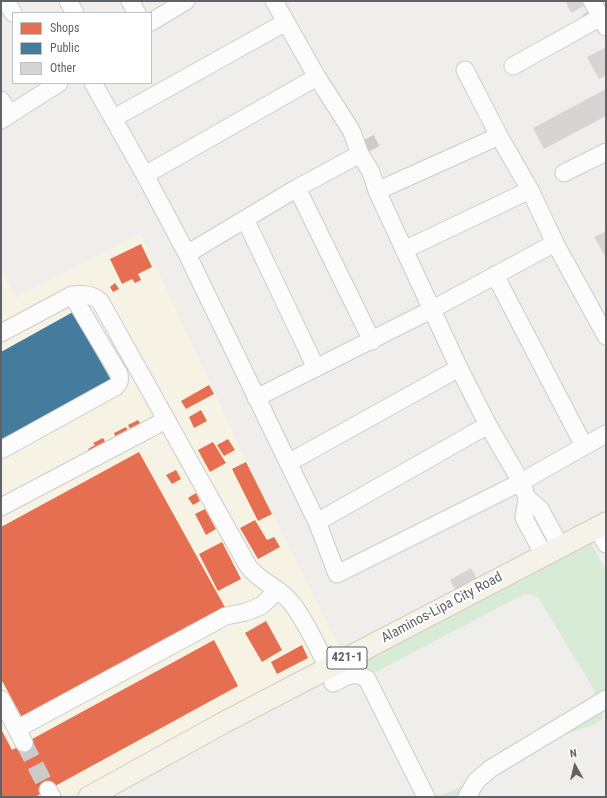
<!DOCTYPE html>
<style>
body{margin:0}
#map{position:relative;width:607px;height:798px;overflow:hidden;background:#efeeea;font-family:"Roboto Condensed",sans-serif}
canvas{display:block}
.frame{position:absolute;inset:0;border:2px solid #5f6368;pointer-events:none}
.legend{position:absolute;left:12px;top:12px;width:140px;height:72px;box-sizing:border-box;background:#fff;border:1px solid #bfc1c3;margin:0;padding:5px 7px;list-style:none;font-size:12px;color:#5f6368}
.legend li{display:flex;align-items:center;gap:8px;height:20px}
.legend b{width:20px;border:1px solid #bfc1c3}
.north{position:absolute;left:555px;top:746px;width:40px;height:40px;-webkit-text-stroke:3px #fff;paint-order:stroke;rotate:352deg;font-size:11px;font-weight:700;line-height:16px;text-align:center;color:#5f6368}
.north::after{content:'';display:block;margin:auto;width:14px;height:18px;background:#5f6368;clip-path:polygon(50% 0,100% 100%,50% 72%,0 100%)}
</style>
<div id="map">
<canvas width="607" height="798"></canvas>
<div class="frame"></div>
<ul class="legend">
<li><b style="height:11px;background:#e76f51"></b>Shops</li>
<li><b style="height:11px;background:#457b9d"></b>Public</li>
<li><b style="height:11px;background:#d6d5d3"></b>Other</li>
</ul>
<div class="north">N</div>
</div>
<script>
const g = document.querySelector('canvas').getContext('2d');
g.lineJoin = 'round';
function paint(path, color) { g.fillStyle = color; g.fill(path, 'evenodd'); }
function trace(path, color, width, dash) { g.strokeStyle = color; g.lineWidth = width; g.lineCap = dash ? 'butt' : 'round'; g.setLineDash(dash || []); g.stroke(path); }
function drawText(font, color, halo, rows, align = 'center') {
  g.font = font + ' "Roboto Condensed",sans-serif'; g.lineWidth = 4; g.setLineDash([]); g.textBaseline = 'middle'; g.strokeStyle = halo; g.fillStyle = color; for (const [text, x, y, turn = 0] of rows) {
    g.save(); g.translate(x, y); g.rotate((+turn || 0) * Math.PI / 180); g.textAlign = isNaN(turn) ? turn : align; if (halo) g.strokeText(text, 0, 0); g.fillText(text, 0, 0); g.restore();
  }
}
const commercial = new Path2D(`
 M140,233L250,469L339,647L67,797H1V272L16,298Z`);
const green = new Path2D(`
 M590,542L606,570V706L603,711L602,720L593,725L569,733L564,730L497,767L474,797H429L433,795H441L452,791L594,701L595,691L537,596L524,594L376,672L373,676L351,668Z`);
const shops = new Path2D(`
 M141,244L152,267L138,274L141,280L135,283L132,279L122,284L110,259Z
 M115,283L119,289L113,292L110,287Z
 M209,385L214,394L186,409L181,401Z
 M201,410L207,421L194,428L189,417Z
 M138,420L144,430L134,436L128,425Z
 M126,427L130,435L118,442L114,433Z
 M103,438L108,447L92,454L88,449L95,445L93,443Z
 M228,439L235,450L224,456L217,445Z
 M213,442L226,463L210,472L198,450Z
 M139,452L227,611L24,721L1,679V527Z
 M246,462L272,514L258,521L232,469Z
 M176,470L181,479L172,484L166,475Z
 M196,493L200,501L193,505L188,498Z
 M205,509L216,529L206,535L195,514Z
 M255,520L267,540L274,537L280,547L258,559L240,528Z
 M222,542L241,579L218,591L199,554Z
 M266,621L282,650L262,662L245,633Z
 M214,640L238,686L35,797H1V729L12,750Z
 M302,645L308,658L277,674L271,662Z`);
const public = new Path2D(`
 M73,312L112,382L1,443V352Z`);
const building = new Path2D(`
 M569,1H581L584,6L571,13L566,3Z
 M587,12L590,16L585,20L581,16Z
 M606,47V75L599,79L587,57Z
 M606,89V116L544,149L533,128Z
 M606,231V258L594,237Z
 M471,568L477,579L456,591L450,580Z`);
const minorTunnel = new Path2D(`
 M366,139L372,150
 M24,743L48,790`);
const minor = new Path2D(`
 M6,1L13,13
 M68,1L75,13
 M130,1L137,13
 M274,1L317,77L351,130L360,154L371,172L377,191L459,368L488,425L521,482L527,498L540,509L560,546
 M592,1L606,27
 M151,22L186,1
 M513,66L601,17
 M465,70L499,136L530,190L555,243L606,336
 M93,83L145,175L187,254L317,522L337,574L521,482L606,434
 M1,100L10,114
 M114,118L286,22
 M1,120L59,83
 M564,173L606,152
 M145,175L317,77
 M297,188L372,341
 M377,191L499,136
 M245,219L316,368
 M404,250L530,190
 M187,254L297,188L360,154
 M495,275L584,446
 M72,295C83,294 91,294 100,301L248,566C260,582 275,585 288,599C303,615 318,648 328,668
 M1,333L72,295L119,374C120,380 120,383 115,387L1,450
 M256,398L431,310L555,243
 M288,463L459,368
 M527,498L524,518L544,555
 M1,507L166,420
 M317,522L488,425
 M597,528L606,544
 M333,683C346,677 353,670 367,679L426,797
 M1,699L24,743
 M17,729L226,616L246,612L261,606L278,590
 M48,790L52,797
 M467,797L476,781L490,769L606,699`);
const major = new Path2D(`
 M89,797L223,723L606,523`);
const shields = [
 [347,658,40]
];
const shieldNames = [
 ["421-1",347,658]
];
const streetNames = [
 ["Alaminos-Lipa City Road",442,608,-28]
];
paint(commercial, '#f7f3e4');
paint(green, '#d8ebd6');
paint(shops, '#e76f51');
paint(public, '#457b9d');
paint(building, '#d6d5d3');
trace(minorTunnel, '#cbcbca', 17, [17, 8]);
trace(minor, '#cbcccc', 19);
trace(major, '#d7ceb8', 23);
trace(minor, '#fdfcfc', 17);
trace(major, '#f4f2e9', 21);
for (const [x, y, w] of shields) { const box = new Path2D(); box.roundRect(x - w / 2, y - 11, w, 22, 3); g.fillStyle = '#fff'; g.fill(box); trace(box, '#5f6368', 1); }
drawText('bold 13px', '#5f6368', null, shieldNames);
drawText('14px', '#5f6368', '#fff', streetNames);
</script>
